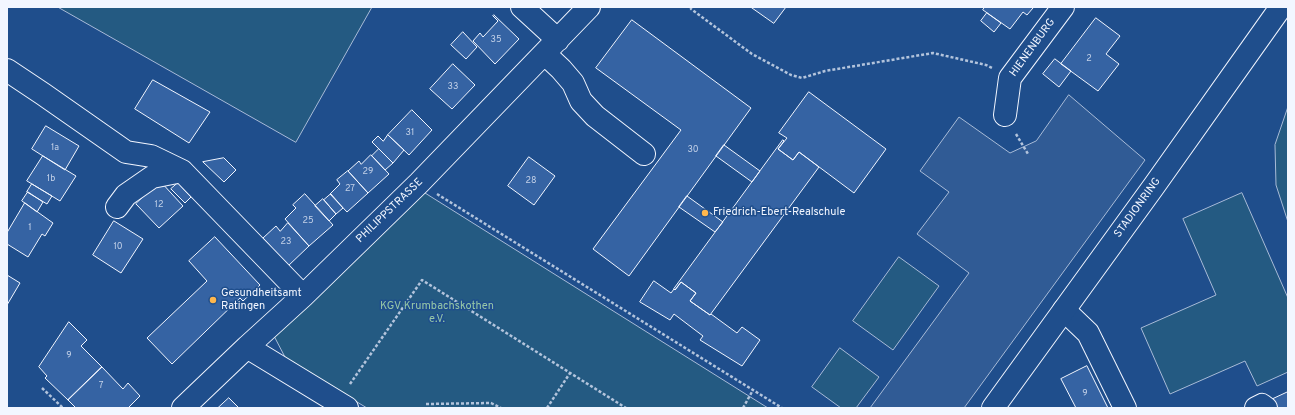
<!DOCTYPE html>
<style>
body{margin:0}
#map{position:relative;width:1295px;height:415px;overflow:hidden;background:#1f4e8c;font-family:Overpass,sans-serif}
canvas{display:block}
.frame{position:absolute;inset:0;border:8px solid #f2f6ff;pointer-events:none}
</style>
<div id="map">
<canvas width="1295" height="415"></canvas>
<div class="frame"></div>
</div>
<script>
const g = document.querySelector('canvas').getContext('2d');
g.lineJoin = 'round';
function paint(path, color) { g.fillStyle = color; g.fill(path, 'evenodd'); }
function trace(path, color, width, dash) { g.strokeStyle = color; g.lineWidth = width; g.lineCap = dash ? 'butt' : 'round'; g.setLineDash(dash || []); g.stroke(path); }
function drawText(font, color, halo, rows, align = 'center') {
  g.font = font + ' Overpass,sans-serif'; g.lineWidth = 3; g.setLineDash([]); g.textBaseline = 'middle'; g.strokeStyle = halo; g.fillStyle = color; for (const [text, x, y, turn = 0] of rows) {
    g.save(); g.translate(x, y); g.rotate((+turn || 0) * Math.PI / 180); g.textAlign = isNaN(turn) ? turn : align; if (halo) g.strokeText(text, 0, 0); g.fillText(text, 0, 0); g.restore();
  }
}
const green = new Path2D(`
 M58,7H372L296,142Z
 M1288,107V222L1276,185L1275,145Z
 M425,193L768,408H367L286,359L274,336Z
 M1242,193L1288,298V372L1257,386L1245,361L1170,394L1141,328L1216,295L1183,219Z
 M899,257L939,286L893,350L853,321Z
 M840,348L879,377L856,408H841L812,387Z`);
const parking = new Path2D(`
 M1069,95L1145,160L964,408H870L969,273L917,234L949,192L920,171L959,117L1010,153L1036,141Z`);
const building = new Path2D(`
 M751,7H786L774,23Z
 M985,7H1031L1033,8L1027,15L1023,12L1010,29L983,10Z
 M987,13L1001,23L994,32L981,21Z
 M494,15L519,39L495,64L473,41L480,33L483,37L498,21L493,16Z
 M1096,18L1120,36L1106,54L1119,64L1098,91L1061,64Z
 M632,20L751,108L629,276L593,249L681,130L596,68Z
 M463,32L477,47L466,59L451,45Z
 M1055,59L1071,71L1059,87L1043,74Z
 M453,64L475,85L452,109L430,89Z
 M153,80L210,112L189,143L135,109Z
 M809,92L886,149L854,193L799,152L793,160L778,149L787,138L779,133Z
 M412,110L432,130L409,155L388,135Z
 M46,126L79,146L65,170L32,149Z
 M388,135L404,150L393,163L372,142L378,136L383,141Z
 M783,140L784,141L778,149L793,160L799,152L819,167L710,315L690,301L696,293L681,282L675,290L674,289Z
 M724,145L760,171L752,182L716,156Z
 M379,149L393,163L385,170L372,156Z
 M371,155L389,174L368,193L348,171L359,161L361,164Z
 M43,156L76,176L60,201L27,181Z
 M529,157L555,176L534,205L508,186Z
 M224,158L236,170L224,182L203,162Z
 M348,171L368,193L347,212L330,194L340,184L337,180Z
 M160,181L183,206L159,228L136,204Z
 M178,183L191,197L185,203L171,189Z
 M32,184L52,196L47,204L27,192Z
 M28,192L43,202L37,212L22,201Z
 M305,194L333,225L309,246L285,219L296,208L293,205Z
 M331,194L343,208L336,214L324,200Z
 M687,196L723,222L715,232L679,207Z
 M323,199L336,214L329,221L315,206Z
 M25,203L53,223L45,236L42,234L28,257L7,244V233Z
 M114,221L143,239L121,273L93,255Z
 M288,223L309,246L288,266L263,238L276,226L280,231Z
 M215,237L260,285L243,301L240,298L172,364L147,338L207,281L189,261Z
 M7,275L20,283L7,305Z
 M654,281L671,293L674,289L675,290L681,282L696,293L690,301L710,315L711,314L737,333L742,327L760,340L742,366L700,340L703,336L674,314L670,320L640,302Z
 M69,322L87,340L81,346L102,367L68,400L45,378L47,376L39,367Z
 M1087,366L1108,408H1076L1061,379Z
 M102,367L123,389L128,383L140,396L128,408H76L68,400Z
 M1288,392V408H1277L1273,399Z
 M229,398L239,408H218Z`);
const path = new Path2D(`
 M691,7V9L752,54L791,75L802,78L825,71L933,53L986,65L992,68
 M1016,134L1028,154
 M437,194L782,408
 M350,384L422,280L626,408
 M42,388L63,408
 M426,404L491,403L501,408
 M547,408L570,373
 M743,408L753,390`);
const minor = new Path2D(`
 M522,7L558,40
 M545,54L561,69L573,83L581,101L595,116L644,154
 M7,70L43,94L126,152L151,156L182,171L303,296
 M1005,115L1010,78L1063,7
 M117,207L126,195L152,177L182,171
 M1064,310L1088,333L1125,408
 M247,347L347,408
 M183,408L247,347L303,296L419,183L589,7
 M1256,408L1262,405L1266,408`);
const major = new Path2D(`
 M993,408L1154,186L1281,7`);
const markers = [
 [705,213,4,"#ffb74d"],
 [213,300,4,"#ffb74d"]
];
const numberNames = [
 ["35",496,40],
 ["2",1089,59],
 ["33",453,87],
 ["31",410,133],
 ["1a",55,148],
 ["30",693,150],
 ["29",368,172],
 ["1b",51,179],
 ["28",531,181],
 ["27",350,189],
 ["12",159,205],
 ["25",308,221],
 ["1",30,228],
 ["23",286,242],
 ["10",118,247],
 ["9",69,356],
 ["7",101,386],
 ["9",1085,394]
];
const streetNames = [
 ["HIENENBURG",1033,48,-54],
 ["STADIONRING",1138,208,-54],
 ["PHILIPPSTRASSE",390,211,-44]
];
const poiNames = [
 ["Friedrich-Ebert-Realschule",713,213],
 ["Gesundheitsamt",221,294],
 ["Ratingen",221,307]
];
const parkNames = [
 ["KGV Krumbachskothen",437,307],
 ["e.V.",437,320]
];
paint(green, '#245a82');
trace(green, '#a8bbd7', 1);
paint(parking, '#305b95');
trace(parking, '#a8bbd7', 1);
paint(building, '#3563a3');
trace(building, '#f2f6ff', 1);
trace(minor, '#f2f6ff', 24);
trace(major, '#f2f6ff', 24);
trace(path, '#b3c4dc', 2.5, [3, 2]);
trace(minor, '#1f4e8c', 22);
trace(major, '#1f4e8c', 22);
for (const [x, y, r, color] of markers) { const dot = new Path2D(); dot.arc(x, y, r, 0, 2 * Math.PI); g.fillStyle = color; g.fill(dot); trace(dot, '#1f4e8c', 1.5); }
drawText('9px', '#c3d1e8', null, numberNames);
drawText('11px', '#f2f6ff', '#1f4e8c', streetNames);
drawText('11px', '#f2f6ff', '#1f4e8c', poiNames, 'left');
drawText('11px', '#97c8a6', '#1f4e8c', parkNames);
</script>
